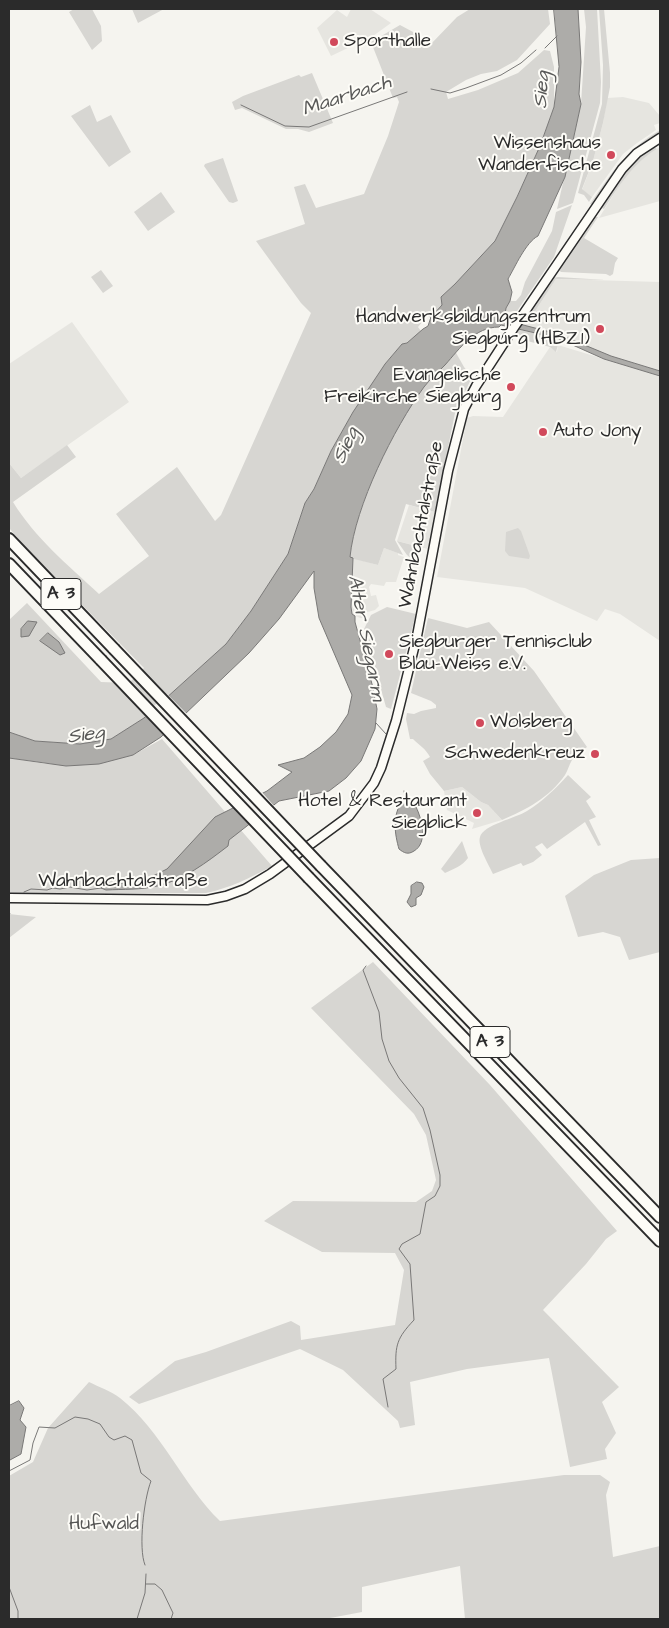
<!DOCTYPE html>
<meta charset="utf-8">
<style>
body{margin:0}
#map{position:relative;width:669px;height:1628px;overflow:hidden;background:#f5f4ef;font-family:"Architects Daughter",sans-serif}
canvas{display:block}
.frame{position:absolute;inset:0;border:10px solid #2b2b2b;pointer-events:none}
</style>
<div id="map">
<canvas width="669" height="1628"></canvas>
<div class="frame"></div>
</div>
<script>
const g = document.querySelector('canvas').getContext('2d');
g.lineJoin = 'round';
function paint(path, color) { g.fillStyle = color; g.fill(path, 'evenodd'); }
function trace(path, color, width, dash) { g.strokeStyle = color; g.lineWidth = width; g.lineCap = dash ? 'butt' : 'round'; g.setLineDash(dash || []); g.stroke(path); }
function drawText(font, color, halo, rows, align = 'center') {
  g.font = font + ' "Architects Daughter",sans-serif'; g.lineWidth = 4; g.setLineDash([]); g.textBaseline = 'middle'; g.strokeStyle = halo; g.fillStyle = color; for (const [text, x, y, turn = 0] of rows) {
    g.save(); g.translate(x, y); g.rotate((+turn || 0) * Math.PI / 180); g.textAlign = isNaN(turn) ? turn : align; if (halo) g.strokeText(text, 0, 0); g.fillText(text, 0, 0); g.restore();
  }
}
const built = new Path2D(`
 M351,9H370L391,23L373,36L331,56L317,28L337,10L347,17Z
 M623,97L649,103L660,116V123L654,125L656,130L637,143L623,154L592,197L582,190L593,161L603,123L607,98Z
 M660,147V201L599,218L624,178L633,167L643,158Z
 M556,279L660,282V371L611,356L521,325L534,313Z
 M72,322L129,402L21,478L9,463V364Z
 M558,345L660,376V641L620,614L605,609L597,621L525,588L437,577L467,418L473,416L503,417L550,347L557,352Z
 M409,505L435,512L428,549L397,541Z
 M384,548L398,553V555L404,557L396,582H386L384,586L371,584L369,587L371,596L376,595L379,606L375,610L364,613V618H360L352,614L351,607L353,558L378,565Z
 M462,787L481,802L488,805L502,820L472,829L474,823L447,810L444,791Z`);
const green = new Path2D(`
 M74,9H92L101,26L102,41L92,50L69,12Z
 M132,9H164L138,23Z
 M470,9H548L550,24L517,60L497,71L481,74L466,80L446,92L448,99L478,90L518,73L544,50L550,51L554,67V107L540,146L517,197L495,241L455,284L441,297L442,305L431,318L427,316L418,327L421,331L407,343L402,344L385,364L353,412L331,451L314,489L305,503L288,554L251,611L226,644L144,718L111,739L80,744L35,741L9,732V620L27,603L101,682L129,683L144,668L33,555L9,528V463L21,478L67,445L76,457L13,502C35,538 68,565 99,594L149,556L116,514L177,467L215,521L221,515L311,313L301,303L256,241L305,224L294,187L305,184L316,208L364,194L388,136L399,102L397,97L393,98L371,42L400,25L428,40L430,45L457,17Z
 M584,9H597L601,82L600,103L573,203L557,209L581,104L586,27Z
 M599,9H604L610,73V87L603,123L593,161L582,189L592,197L589,202L584,195L578,193L602,104L603,65Z
 M312,73L333,123L309,132L298,129H286L242,108L235,110L232,102L243,96L299,75L301,77Z
 M90,105L97,122L111,115L131,152L109,167L71,116Z
 M660,130V135L655,138L593,205L590,204C613,171 625,151 660,130Z
 M653,146L657,149C633,163 619,186 604,209L600,207C616,182 629,162 653,146Z
 M223,158L238,201L233,203L229,202L204,166L205,164Z
 M161,192L175,212L148,231L134,212Z
 M572,205L554,257L517,311L506,312V308L510,301H516L521,295L525,282L552,231L556,212Z
 M593,217H598L584,238L618,258L615,263L613,274L610,276L606,274L561,272L558,269Z
 M101,270L113,286L103,293L91,277Z
 M558,277L606,280L556,279L534,313L521,324L520,323L552,278Z
 M517,329L557,338L558,345L556,352L550,347L516,338Z
 M455,351L464,367L472,377L455,413L435,512L406,504L395,540L403,555L384,548L378,565L350,558C355,508 394,425 425,386C434,374 446,364 455,351Z
 M518,528L521,531L530,556L529,559L509,556L505,551L506,532Z
 M397,541L420,547L414,561L407,555Z
 M387,607L416,614L391,709L386,707L364,629L371,615Z
 M428,618L467,628L489,622L534,671L587,747C582,751 576,755 572,760C569,765 568,770 565,775C550,797 526,810 502,820L488,805L481,802L462,787L444,791L430,774L423,761L430,757C426,749 419,745 413,739H410L406,719L407,713L414,714L421,711L436,708V705L431,701L411,693Z
 M162,739L272,866C250,878 230,888 206,893L9,894V758L47,764L133,755Z
 M568,775L591,797L586,801L596,817L589,820L601,845L598,846L585,822L547,849L542,843L535,847L542,855L533,862L523,866L521,863L493,874C489,865 477,846 480,837C483,825 516,818 527,811C543,801 555,789 568,775Z
 M462,841L468,858C462,866 454,869 445,873L441,869Z
 M660,858V952L629,960L620,937L603,932L578,937L565,896L594,875L631,860Z
 M9,914L36,917L9,938Z
 M373,962L490,1085L617,1231L606,1239L586,1264L543,1310L619,1387L602,1402L616,1433L605,1449L607,1459L570,1467L549,1358L467,1369L410,1382L415,1425L400,1428L398,1421L343,1370L300,1349L139,1404L129,1397L175,1361L206,1352L291,1321L300,1326L301,1340L395,1325L404,1270L395,1253L322,1252L264,1221L293,1201L416,1202L432,1191L436,1180L426,1135L414,1114L311,1008Z
 M89,1382C99,1387 111,1391 120,1398C162,1431 182,1484 220,1521L564,1475H600L610,1482L606,1495L613,1557L660,1546V1619H465L460,1566L362,1587V1612L325,1619H9V1476L33,1462L48,1428Z`);
const water = new Path2D(`
 M554,9H578L581,62L579,94L581,104L565,177L538,236C526,242 515,267 508,279L512,292L510,301L506,308L504,320L558,334L611,356L660,371V376L604,359L557,338L501,325L499,327C475,327 460,348 445,365C438,372 430,379 424,387C394,428 355,506 350,557L353,558L351,607L352,614L355,616V622L372,684L377,709L375,729L361,761L346,778L329,791L279,801L229,840L228,846C207,862 184,880 157,886C141,890 123,889 106,890L101,888L105,886L145,880L167,869L215,817L267,791L292,772L278,765L304,758L320,747L336,732L348,714L352,695L319,618L314,588V571L279,619L249,653L161,737L133,755L99,764L66,766L9,758V732L35,741L80,744L111,739L144,718L226,644L251,611L288,554L305,503L314,489L331,451L353,412L385,364L402,344L407,343L423,329L428,326L431,317L442,305L441,297L455,284L495,241L517,197L540,146L554,107L559,67Z
 M28,621L37,622L29,636L21,637V629Z
 M48,633L59,642L65,653L60,655L40,641Z
 M401,803L416,807C422,819 428,843 414,851C408,855 404,853 399,849C395,835 392,817 401,803Z
 M417,882L422,883L424,887L421,895L416,898V905L411,907L407,902L411,894V886Z
 M19,1401L24,1408L20,1420L26,1427L21,1454L10,1460L9,1458V1406Z`);
const pier = new Path2D(`
 M167,694L188,715L165,737L144,715Z
 M261,791L275,807L251,826L232,806Z`);
const stream = new Path2D(`
 M545,48L557,36
 M431,89L450,93L466,88L501,75L521,63L536,50
 M241,105L285,126L309,127L407,92
 M376,723L386,734
 M404,791L407,805
 M24,892L31,889L47,890L53,888L60,889L70,887L87,890L101,888
 M9,915L10,914
 M366,966L363,970L379,1012L382,1039L389,1061L399,1078L423,1108L430,1130L440,1175V1186L435,1196L426,1202L420,1234L402,1244L399,1249L410,1264L414,1320C397,1338 395,1345 396,1369L383,1379L388,1407
 M9,1471L30,1460L33,1443L39,1427L55,1428L75,1417L88,1419L100,1424L109,1437L114,1440L125,1436L132,1440L141,1473L151,1481C144,1499 138,1548 145,1565
 M146,1584H155L162,1590L173,1613L171,1619
 M9,1587L18,1611V1619
 M137,1619L145,1593L146,1574`);
const secondary = new Path2D(`
 M9,898L207,900L226,896L245,889L270,874L349,816L374,783L381,768L396,721L417,636L448,471L464,409L476,386L513,329L622,169L637,153L660,138`);
const highway = new Path2D(`
 M9,539L114,649
 M9,564L101,660
 M321,866L660,1217
 M309,878L660,1241`);
const highwayBridge = new Path2D(`
 M114,649L321,866
 M101,660L309,878`);
const markers = [
 [334,42,5,"#d1495b"],
 [611,155,5,"#d1495b"],
 [600,329,5,"#d1495b"],
 [511,387,5,"#d1495b"],
 [543,432,5,"#d1495b"],
 [389,654,5,"#d1495b"],
 [480,723,5,"#d1495b"],
 [595,754,5,"#d1495b"],
 [477,813,5,"#d1495b"]
];
const shields = [
 [61,594,40],
 [490,1042,40]
];
const shieldNames = [
 ["A 3",61,594],
 ["A 3",490,1042]
];
const poiNames = [
 ["Sporthalle",344,42,"left"],
 ["Wissenshaus",601,144],
 ["Wanderfische",601,166],
 ["Handwerksbildungszentrum",590,318],
 ["Siegburg (HBZ1)",590,340],
 ["Evangelische",501,376],
 ["Freikirche Siegburg",501,398],
 ["Auto Jony",553,432,"left"],
 ["Siegburger Tennisclub",399,643,"left"],
 ["Blau-Weiss e.V.",399,665,"left"],
 ["Wolsberg",490,723,"left"],
 ["Schwedenkreuz",585,754],
 ["Hotel & Restaurant",467,802],
 ["Siegblick",467,824]
];
const streetNames = [
 ["Wahnbachtalstraße",422,525,-79],
 ["Wahnbachtalstraße",123,882]
];
const parkNames = [
 ["Hufwald",104,1525]
];
const waterNames = [
 ["Sieg",543,90,-86],
 ["Maarbach",347,97,-18],
 ["Sieg",347,446,-65],
 ["Alter Siegarm",365,638,79],
 ["Sieg",86,736,-8]
];
paint(built, '#e6e5e0');
paint(green, '#d7d6d2');
paint(water, '#adaca9');
trace(water, '#797877', 1);
paint(pier, '#f5f4ef');
trace(stream, '#797877', 1);
trace(secondary, '#2b2b2b', 11);
trace(highway, '#2b2b2b', 14);
trace(secondary, '#fdfcf7', 8);
trace(highway, '#fdfcf7', 10);
trace(highwayBridge, '#2b2b2b', 14, []);
trace(highwayBridge, '#fdfcf7', 10);
for (const [x, y, r, color] of markers) { const dot = new Path2D(); dot.arc(x, y, r, 0, 2 * Math.PI); g.fillStyle = color; g.fill(dot); trace(dot, '#fdfcf7', 2); }
for (const [x, y, w] of shields) { const box = new Path2D(); box.roundRect(x - w / 2, y - 15.5, w, 31, 4); g.fillStyle = '#fdfcf7'; g.fill(box); trace(box, '#2b2b2b', 1); }
drawText('bold 18px', '#2b2b2b', null, shieldNames);
drawText('19px', '#2b2b2b', '#fdfcf7', poiNames, 'right');
drawText('19px', '#2b2b2b', '#fdfcf7', streetNames);
drawText('19px', '#565655', '#fdfcf7', parkNames);
drawText('italic 20px', '#585857', '#fdfcf7', waterNames);
</script>
